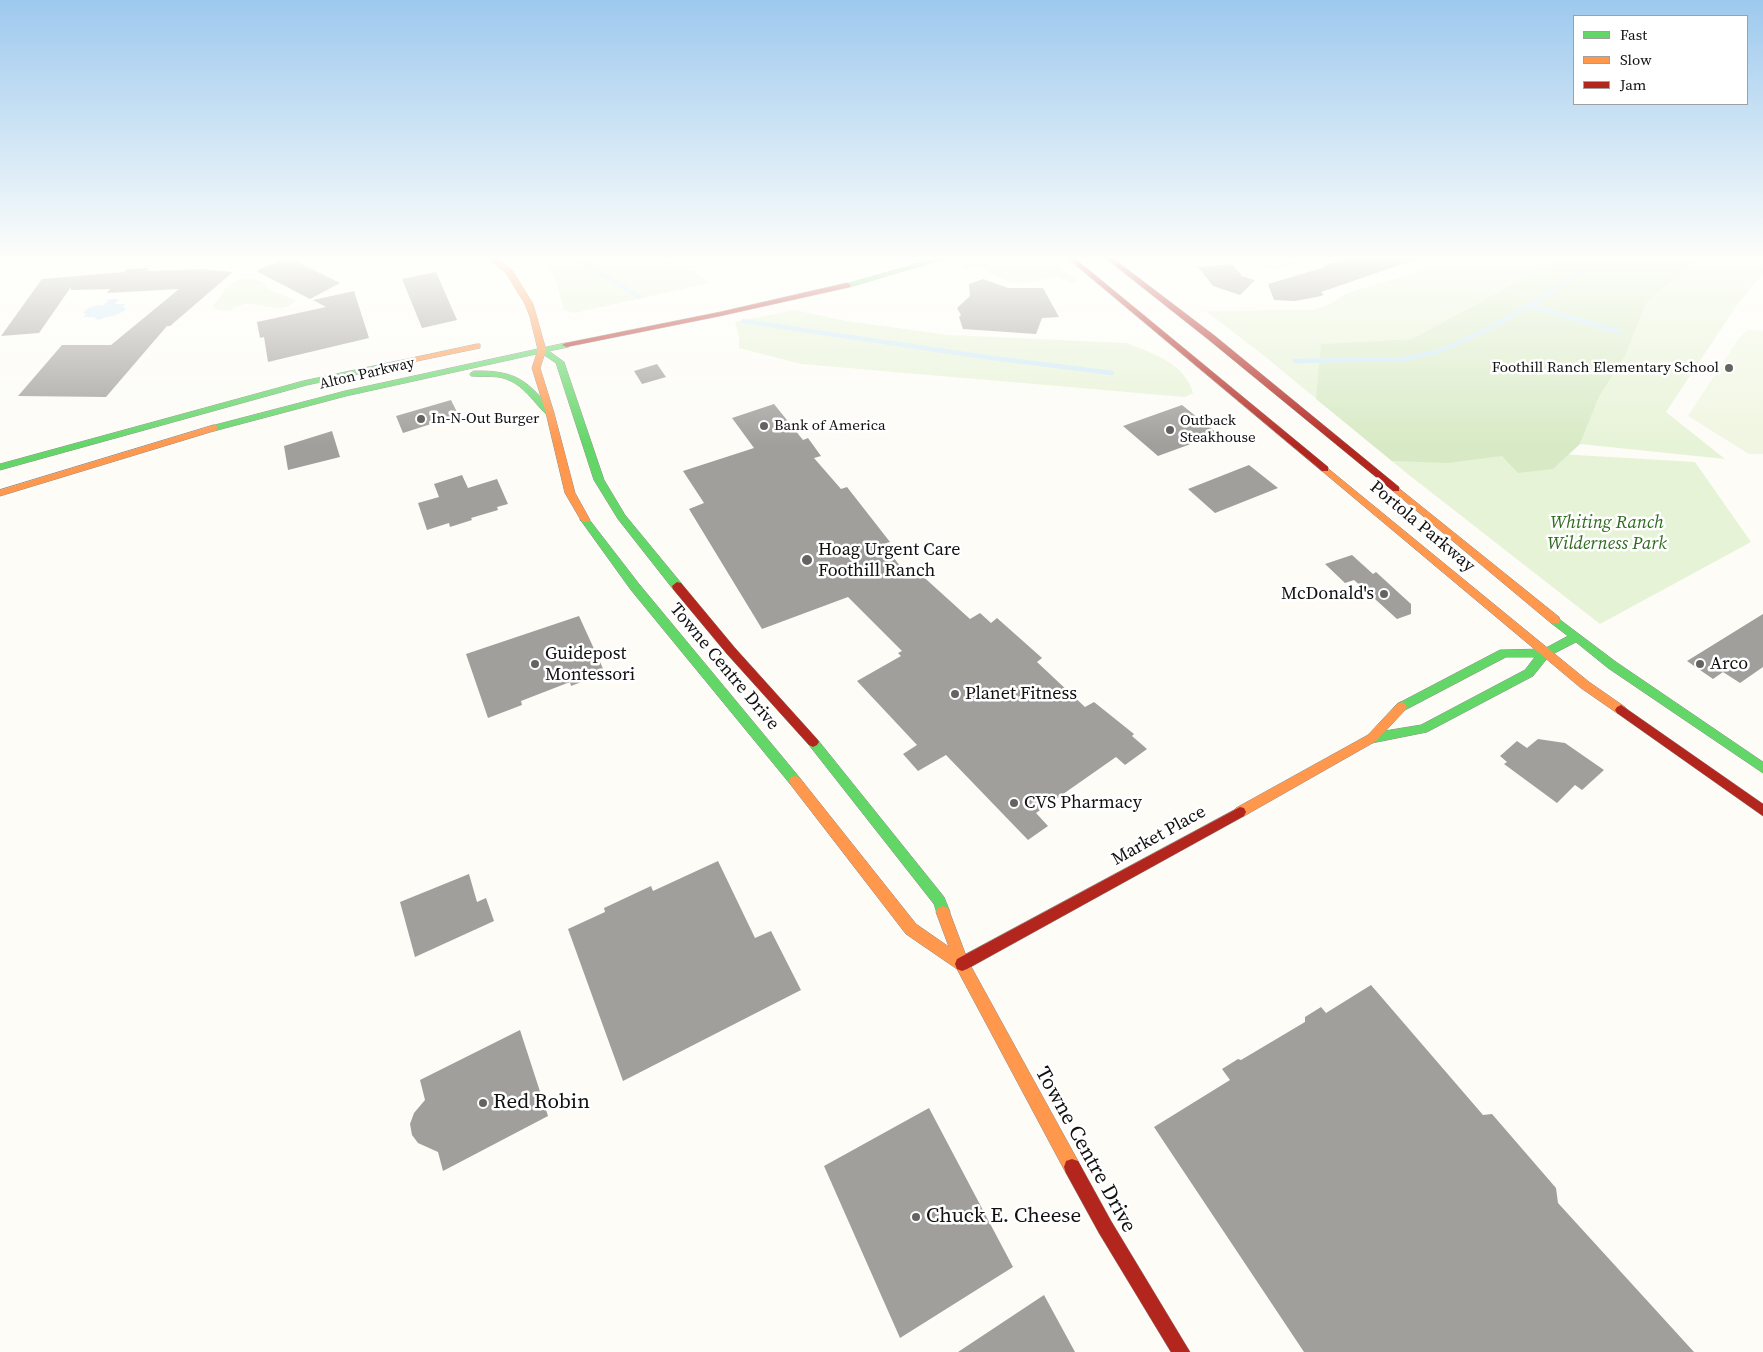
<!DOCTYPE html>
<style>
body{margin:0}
#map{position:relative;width:1763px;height:1352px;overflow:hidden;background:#fdfcf7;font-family:"Source Serif 4",serif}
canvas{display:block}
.legend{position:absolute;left:1573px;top:15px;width:175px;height:90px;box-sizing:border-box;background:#fff;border:1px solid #a0a0a0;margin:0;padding:6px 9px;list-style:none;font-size:15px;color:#111}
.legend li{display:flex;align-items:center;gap:10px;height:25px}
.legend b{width:25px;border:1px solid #a0a0a0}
</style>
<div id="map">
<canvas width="1763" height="1352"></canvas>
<ul class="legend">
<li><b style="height:6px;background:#63d668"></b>Fast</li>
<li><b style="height:6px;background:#ff974d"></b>Slow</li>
<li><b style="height:6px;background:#b3261e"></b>Jam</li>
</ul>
</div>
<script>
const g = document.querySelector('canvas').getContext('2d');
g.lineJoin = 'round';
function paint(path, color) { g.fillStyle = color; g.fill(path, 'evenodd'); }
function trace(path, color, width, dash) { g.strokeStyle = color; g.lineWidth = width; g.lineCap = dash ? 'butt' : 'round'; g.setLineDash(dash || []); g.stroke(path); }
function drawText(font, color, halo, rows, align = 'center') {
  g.font = font + ' "Source Serif 4",serif'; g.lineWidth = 5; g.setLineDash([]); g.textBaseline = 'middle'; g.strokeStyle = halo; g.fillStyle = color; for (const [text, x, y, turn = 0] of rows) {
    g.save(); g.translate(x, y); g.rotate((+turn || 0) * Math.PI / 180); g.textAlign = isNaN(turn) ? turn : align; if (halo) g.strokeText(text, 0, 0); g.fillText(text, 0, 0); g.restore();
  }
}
const green = new Path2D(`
 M544,256H660L696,273L710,283L574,313L564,310L555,278Z
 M990,256H1035L1054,263L1079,282L1070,283L1058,276C1021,286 1012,287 979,266L966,270L959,266Z
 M1437,256H1635L1525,452L1695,462L1751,542L1600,624L1409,475L1263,355L1206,311L1313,310L1330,304L1345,294L1416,272ZM1456,316L1424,364L1318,381L1322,344L1412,339Z
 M1702,256H1763V274L1739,302L1666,412L1725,459L1580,444L1599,397L1625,356L1647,302Z
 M248,278L263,282L270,290L296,300C282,316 266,304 249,304C232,304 233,317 212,307L229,285L238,280Z
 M794,310L847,321L948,335L1126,343C1151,352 1186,364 1193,393L1185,397L801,364L739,348V336L735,322Z`);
const forest = new Path2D(`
 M1566,256H1702L1647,302L1625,356L1599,397L1580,444L1553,469L1518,473L1502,456L1448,463L1392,461L1316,399L1321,344L1412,339Z`);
const pitch = new Path2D(`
 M1749,330L1763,331V454H1749L1688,416L1739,338Z`);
const water = new Path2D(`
 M109,299H119L115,304H125L123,307L127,309C118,316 108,316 98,320L94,317H83L86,314L83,313C88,306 96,305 104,305Z`);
const stream = new Path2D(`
 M573,256L639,297
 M1527,305L1620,332
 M743,321L978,356L1112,373
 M1295,361L1403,359L1437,352L1487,330L1545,296L1595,262L1596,256`);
const building = new Path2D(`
 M1353,256H1419L1420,258L1321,292L1324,295L1317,297L1295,301L1274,300L1268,284L1325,267L1323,266Z
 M287,257L340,283L310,299L256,271Z
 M1232,264L1242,276L1255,280L1240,295L1213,286L1198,267Z
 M149,268L147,271L203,269L233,272L170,326H167L106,397L18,396L62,345H111L179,289L107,293L110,289L71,290V287L39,333L1,336L42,279L124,272L127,269Z
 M436,272L457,320L422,328L402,279Z
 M983,279L1008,288H1043L1059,317L1042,318L1036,334L963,329L959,317L961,315L957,308L970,296L969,284Z
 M354,291L369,338L268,362L264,337L260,338L257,322L326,307L313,300Z
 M657,364L666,377L642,384L634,371Z
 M451,400L458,414L456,416L403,433L396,416Z
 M774,404L803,440L808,438L821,456L814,458L841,489L847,487L890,542L883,544L907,575L917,571L970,619L980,613L991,623L997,618L1042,658L1037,662L1085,707L1094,702L1134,734L1132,736L1147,749L1125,765L1116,757L1036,813L1048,826L1028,840L946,755L918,771L903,754L917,745L857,681L901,656L898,653L902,651L848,597L762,629L689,509L704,503L683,471L754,448L732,418Z
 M1182,405L1218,434L1158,456L1123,426Z
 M332,431L340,457L288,470L284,446Z
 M1249,465L1278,488L1215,513L1188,489Z
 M462,475L468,488L497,479L508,504L497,507L498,510L471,518L472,520L450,527L449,523L427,530L418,503L439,497L434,484Z
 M1352,555L1373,574L1376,572L1411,604V614L1397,619L1354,580L1345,583L1325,564Z
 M1763,614V667L1740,683L1723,672L1713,679L1687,661Z
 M579,616L605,673L571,686L570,682L521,701L522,705L488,718L466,654Z
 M1538,739L1565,743L1604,770L1582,790L1575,785L1557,803L1504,764L1507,762L1500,756L1517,741L1527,748Z
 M718,861L755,938L771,931L801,990L623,1081L568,929L605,912L604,908L651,886L653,891Z
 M469,874L477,902L486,898L494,921L415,957L400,902Z
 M1371,985L1483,1115L1492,1114L1556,1188L1558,1203L1694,1352H1304L1154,1127L1230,1080L1222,1069L1238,1059L1241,1060L1305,1022V1017L1321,1007L1326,1013Z
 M520,1030L548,1116L443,1171L438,1152L418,1143L412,1135L410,1124L414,1113L425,1100L420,1080Z
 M929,1108L1013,1267L900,1338L824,1166Z
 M1044,1295L1075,1352H958Z`);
const street = new Path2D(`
 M1292,256H1313L1312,259L1272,268L1265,264L1267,261Z`);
const fast = new Path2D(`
 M944,256H954L850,287L843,285Z
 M566,343L570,345L569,347L549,351L564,362L604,480L625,515L681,583L682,586L681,589H673L618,519L594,480L556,363L541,353L346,396L214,431L210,428L211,426L345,391Z
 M398,361L402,363L401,365L307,385L0,470V464L303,381Z
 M474,371C517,370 528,381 554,413L550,416L547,415C531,400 522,381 498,377C489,376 480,377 471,376L470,374Z
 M585,517L588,518L639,584L799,777L801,781L799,785L795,786L791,785L631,590L582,522L580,520Z
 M1555,616L1616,662L1763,762V773L1608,668L1576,642L1549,656L1533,676L1427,732L1372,743L1368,741L1366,738L1368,735L1372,733L1421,725L1525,670L1535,657H1506L1405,710H1397L1395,707L1397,704L1500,650L1544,649L1568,636L1551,623L1550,620Z
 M813,737L817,739L944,897L950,912L948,916L943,918L938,916L934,904L809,745L807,742L809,739Z`);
const slow = new Path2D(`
 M485,256H492L512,270L533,304L546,350L540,368L554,413L575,493L590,520L588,522H582L565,493L546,413L532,368L538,350L530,317L525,304L506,273Z
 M477,344H480V348L398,365L394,363L398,361Z
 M214,425L217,426V430L0,496V490Z
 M1325,466L1589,682L1625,707L1627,710L1625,713H1617L1581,688L1322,471L1320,469Z
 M1396,486L1559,617L1560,620L1559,623H1551L1393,491L1391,489Z
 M1401,702L1405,704L1407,707L1405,710L1376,741L1244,816L1240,817L1236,816L1234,812L1236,808L1368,735L1397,704Z
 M795,776L799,777L916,924L949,947L936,912L938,908L943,906L948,908L968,961L1078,1161L1080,1167L1078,1173L1072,1175L1066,1173L957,969L906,934L791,785L789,781L791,777Z`);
const jam = new Path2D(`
 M1065,256H1072L1328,467V471H1322Z
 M1103,256H1110L1215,336L1399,487V491H1393L1209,340Z
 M847,283L851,285L850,287L720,316L566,347L562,345L566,343L720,312Z
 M677,582L681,583L735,648L817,739L819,742L817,745L813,747L809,745L727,654L673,589L672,586Z
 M1621,705L1763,804V816L1617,713L1615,710L1617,707Z
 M1240,807L1244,808L1246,812L1244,816L967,969L962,971L957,969L955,964L957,959Z
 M1072,1159L1078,1161L1111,1221L1190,1352H1171L1099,1233L1066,1173L1064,1167L1066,1161Z`);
const markers = [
 [1729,368,5,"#646362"],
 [421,419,5,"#646362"],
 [764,426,5,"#646362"],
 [1170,430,5,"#646362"],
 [807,560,6,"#646362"],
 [1384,594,5,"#646362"],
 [535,664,5,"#646362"],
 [1700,664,5,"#646362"],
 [955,694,5,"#646362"],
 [1014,803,5,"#646362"],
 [483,1103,5,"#646362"],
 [916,1217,5,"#646362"]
];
const farPoinames = [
 ["Foothill Ranch Elementary School",1719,368,"right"],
 ["In-N-Out Burger",431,419],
 ["Outback",1180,421],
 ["Steakhouse",1180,438],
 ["Bank of America",774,426]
];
const farStreetnames = [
 ["Alton Parkway",367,374,-13]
];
const parkNames = [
 ["Whiting Ranch",1607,523],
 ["Wilderness Park",1607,544]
];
const streetNames = [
 ["Portola Parkway",1422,527,40],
 ["Towne Centre Drive",724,667,50],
 ["Market Place",1159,836,-29]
];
const poiNames = [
 ["Hoag Urgent Care",818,550],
 ["Foothill Ranch",818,571],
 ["McDonald's",1374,594,"right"],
 ["Guidepost",545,654],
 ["Montessori",545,675],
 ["Arco",1710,664],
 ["Planet Fitness",965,694],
 ["CVS Pharmacy",1024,803]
];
const nearPoinames = [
 ["Red Robin",493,1103],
 ["Chuck E. Cheese",926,1217]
];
const nearStreetnames = [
 ["Towne Centre Drive",1085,1150,61]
];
paint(green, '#e7f3d7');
paint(forest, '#d8eac5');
paint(pitch, '#f0f6e1');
paint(water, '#cde8f7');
trace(stream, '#cde8f7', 4.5);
paint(building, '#a19f9c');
trace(street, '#979795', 1);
trace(fast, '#8e8d8b', 1);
trace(slow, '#8e8d8b', 1);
trace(jam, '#8e8d8b', 1);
paint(street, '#fffffe');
paint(fast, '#63d668');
paint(slow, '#ff974d');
paint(jam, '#b3261e');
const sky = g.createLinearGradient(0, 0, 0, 445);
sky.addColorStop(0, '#9dc9ee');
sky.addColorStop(0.58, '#fefefb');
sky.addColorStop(1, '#fefefb00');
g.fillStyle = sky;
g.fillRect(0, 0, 1763, 445);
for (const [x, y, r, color] of markers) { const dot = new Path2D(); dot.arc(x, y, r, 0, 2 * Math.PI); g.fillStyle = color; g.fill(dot); trace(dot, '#fff', 2); }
drawText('15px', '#111', '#fff', farPoinames, 'left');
drawText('15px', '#111', '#fff', farStreetnames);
drawText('italic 18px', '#2f6b1f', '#fff', parkNames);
drawText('18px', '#111', '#fff', streetNames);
drawText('18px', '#111', '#fff', poiNames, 'left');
drawText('21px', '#111', '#fff', nearPoinames, 'left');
drawText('21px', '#111', '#fff', nearStreetnames);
</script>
